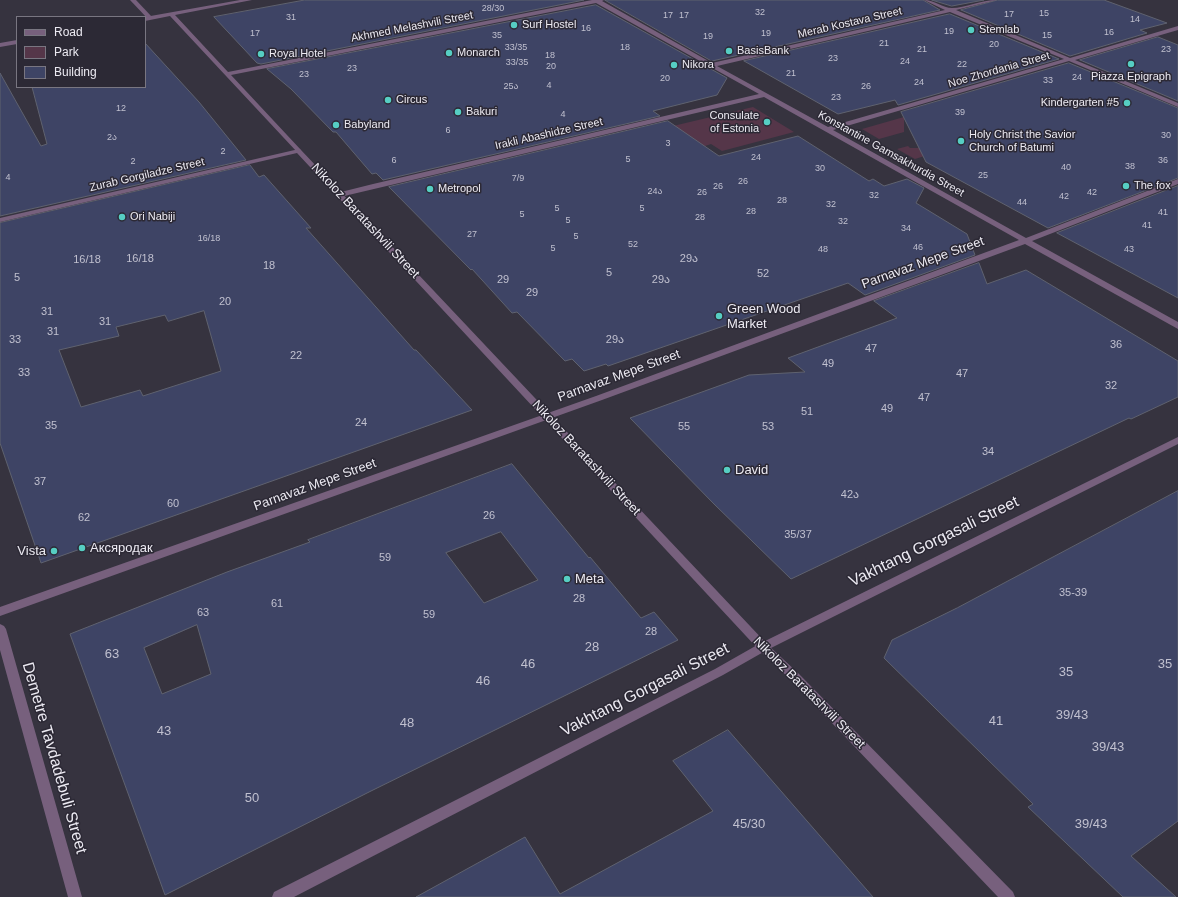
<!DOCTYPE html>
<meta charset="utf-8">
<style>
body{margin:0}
#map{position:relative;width:1178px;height:897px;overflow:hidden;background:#36333f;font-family:Helvetica,sans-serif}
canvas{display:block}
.legend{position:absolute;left:16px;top:16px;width:130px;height:72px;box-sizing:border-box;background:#2c2935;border:1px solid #797681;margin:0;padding:5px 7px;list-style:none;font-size:12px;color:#eceaf2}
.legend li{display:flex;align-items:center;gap:8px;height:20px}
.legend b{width:20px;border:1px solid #797681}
</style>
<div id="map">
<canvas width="1178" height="897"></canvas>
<ul class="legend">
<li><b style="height:5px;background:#77607d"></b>Road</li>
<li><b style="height:11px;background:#553649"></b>Park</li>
<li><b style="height:11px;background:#3e4465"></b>Building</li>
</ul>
</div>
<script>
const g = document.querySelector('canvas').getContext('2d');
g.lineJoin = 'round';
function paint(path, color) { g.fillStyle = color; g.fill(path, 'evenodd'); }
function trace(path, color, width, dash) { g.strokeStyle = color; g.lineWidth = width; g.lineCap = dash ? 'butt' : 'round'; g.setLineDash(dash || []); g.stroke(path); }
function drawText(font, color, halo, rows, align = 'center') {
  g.font = font + ' Helvetica,"Noto Sans Georgian",sans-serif'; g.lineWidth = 3; g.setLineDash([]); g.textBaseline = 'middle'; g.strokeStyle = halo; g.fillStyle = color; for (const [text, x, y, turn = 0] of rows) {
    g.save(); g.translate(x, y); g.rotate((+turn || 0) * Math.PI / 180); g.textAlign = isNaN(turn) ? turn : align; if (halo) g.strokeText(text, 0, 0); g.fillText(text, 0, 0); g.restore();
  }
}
const green = new Path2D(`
 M753,107L794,132L722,151L711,144L702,147L673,126Z
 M904,117V132L879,139L862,129Z
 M908,146L910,148H927L931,154L915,159L897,149Z`);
const building = new Path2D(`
 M305,0H584L261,64L257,63L214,17Z
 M605,0H923L940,10L712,61Z
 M932,0H984L952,6Z
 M998,0H1104L1167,23L1140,30L1147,33L1070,56L961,10Z
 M596,5L727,78L717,95L653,111L660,116L383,180L376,173L372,174L336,132H333L291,89L267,69Z
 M950,14L1059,59L898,105L895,100L838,114L744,61Z
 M1158,37L1178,45V101L1080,60Z
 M145,43L199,102L246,160L0,216V73L41,146L47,144L32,87H145Z
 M1069,63L1178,108V178L1048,228L926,162L901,112Z
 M668,121L719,156L798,136L869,181L873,179L884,186L907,179L924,188L916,203L967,234L975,255L865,295L848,283L608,366L606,364L584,371L572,359L565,361L517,312L512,313L472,269L471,270L389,187Z
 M250,165L259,177L264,175L311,228H306L414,350H416L472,410L41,563L0,443V223ZM204,311L221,371L143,396L140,390L81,407L59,350L119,336L116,327L165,315L168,321Z
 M1178,186V298L1057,233Z
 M979,263L987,284L1026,270L1178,361V397L1131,419L1129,418L791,579L714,504L630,418L749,375L805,372L788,358L897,318L874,301Z
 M512,464L589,558L590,557L641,618L654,612L678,640L371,791L165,895L70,634L227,572L310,542L308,540ZM501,532L538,580L484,603L446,553ZM197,625L211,674L162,694L144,648Z
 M1178,491V821L1131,856L1176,897H1123L1028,807L1033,804L884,658L892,640L957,608Z
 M728,730L873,897H416L525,837L560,894L713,811L673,761Z`);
const pedestrian = new Path2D(`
 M130,0H136L152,17V19H148Z`);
const minor = new Path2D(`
 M240,0H252L175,15L228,72L592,0H604L602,1L712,63L945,10L924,0C934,0 943,8 952,8C965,8 981,0 997,0L956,10L1070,58L1178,26V30L1075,60L1178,103V107L1069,61L833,130L1026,238L1178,179V184L1032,241L1178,322V329L1025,244L602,400L0,616V607L596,396L1019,240L764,97L340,197H337V193L373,184L759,94L596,3L231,75L301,150V152H297L170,16L145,21V17ZM950,12L1064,59L828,127L717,66Z
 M17,40V44L0,47V43Z
 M1178,437V444L767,650L723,675L294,897H272L274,892L715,669L759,644Z
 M0,624L4,626L6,629L82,897H68L0,650Z`);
const tertiary = new Path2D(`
 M299,149L301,150L767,644L799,674L1013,892L1015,897H998L791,680L759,650L297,153L0,222V218Z`);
const markers = [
 [514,25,4,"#56cec3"],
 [971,30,4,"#56cec3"],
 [729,51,4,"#56cec3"],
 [449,53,4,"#56cec3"],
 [261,54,4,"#56cec3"],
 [1131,64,4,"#56cec3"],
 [674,65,4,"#56cec3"],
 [388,100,4,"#56cec3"],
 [1127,103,4,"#56cec3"],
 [458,112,4,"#56cec3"],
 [767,122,4,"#56cec3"],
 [336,125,4,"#56cec3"],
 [961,141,4,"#56cec3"],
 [1126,186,4,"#56cec3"],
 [430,189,4,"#56cec3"],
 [122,217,4,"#56cec3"],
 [719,316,4,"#56cec3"],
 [727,470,4,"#56cec3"],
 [82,548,4,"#56cec3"],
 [54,551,4,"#56cec3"],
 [567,579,4,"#56cec3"]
];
const farNumbernames = [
 ["28/30",493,9],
 ["32",760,13],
 ["15",1044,14],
 ["17",1009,15],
 ["17",668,16],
 ["17",684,16],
 ["31",291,18],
 ["14",1135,20],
 ["16",586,29],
 ["19",949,32],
 ["16",1109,33],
 ["17",255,34],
 ["19",766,34],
 ["35",497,36],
 ["15",1047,36],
 ["19",708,37],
 ["21",884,44],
 ["20",994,45],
 ["33/35",516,48],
 ["18",625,48],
 ["21",922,50],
 ["23",1166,50],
 ["18",550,56],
 ["23",833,59],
 ["24",905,62],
 ["33/35",517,63],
 ["22",962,65],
 ["20",551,67],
 ["23",352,69],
 ["21",791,74],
 ["23",304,75],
 ["24",1077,78],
 ["20",665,79],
 ["33",1048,81],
 ["24",919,83],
 ["4",549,86],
 ["25ა",511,87],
 ["26",866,87],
 ["23",836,98],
 ["12",121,109],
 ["39",960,113],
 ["4",563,115],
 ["6",448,131],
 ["30",1166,136],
 ["2ა",112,138],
 ["3",668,144],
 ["2",223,152],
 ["24",756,158],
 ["5",628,160],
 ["6",394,161],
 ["36",1163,161],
 ["2",133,162],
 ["38",1130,167],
 ["40",1066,168],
 ["30",820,169],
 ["25",983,176],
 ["4",8,178],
 ["7/9",518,179],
 ["26",743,182],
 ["26",718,187],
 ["24ა",655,192],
 ["26",702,193],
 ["42",1092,193],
 ["32",874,196],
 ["42",1064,197],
 ["28",782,201],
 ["44",1022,203],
 ["32",831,205],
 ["5",557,209],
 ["5",642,209],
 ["28",751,212],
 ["41",1163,213],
 ["5",522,215],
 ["28",700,218],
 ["5",568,221],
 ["32",843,222],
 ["41",1147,226],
 ["34",906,229],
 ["27",472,235],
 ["5",576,237],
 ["16/18",209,239],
 ["52",633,245],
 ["46",918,248],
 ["5",553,249],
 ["48",823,250],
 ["43",1129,250]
];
const farStreetnames = [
 ["Merab Kostava Street",850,23,-13],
 ["Akhmed Melashvili Street",412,27,-11],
 ["Noe Zhordania Street",999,70,-16],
 ["Irakli Abashidze Street",549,134,-13],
 ["Konstantine Gamsakhurdia Street",891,154,29],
 ["Zurab Gorgiladze Street",147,175,-13]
];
const farPoinames = [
 ["Surf Hostel",522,25],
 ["Stemlab",979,30],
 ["BasisBank",737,51],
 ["Monarch",457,53],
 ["Royal Hotel",269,54],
 ["Nikora",682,65],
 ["Piazza Epigraph",1131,77,"center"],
 ["Circus",396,100],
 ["Kindergarten #5",1119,103,"right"],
 ["Bakuri",466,112],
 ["Consulate",759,116,"right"],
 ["of Estonia",759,129,"right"],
 ["Babyland",344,125],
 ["Holy Christ the Savior",969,135],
 ["Church of Batumi",969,148],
 ["The fox",1134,186],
 ["Metropol",438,189],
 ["Ori Nabiji",130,217]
];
const numberNames = [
 ["16/18",140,259],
 ["29ა",689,259],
 ["16/18",87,260],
 ["18",269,266],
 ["5",609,273],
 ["52",763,274],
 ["5",17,278],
 ["29",503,280],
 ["29ა",661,280],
 ["29",532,293],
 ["20",225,302],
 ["31",47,312],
 ["31",105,322],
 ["31",53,332],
 ["33",15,340],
 ["29ა",615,340],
 ["36",1116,345],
 ["47",871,349],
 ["22",296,356],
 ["49",828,364],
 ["33",24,373],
 ["47",962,374],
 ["32",1111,386],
 ["47",924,398],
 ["49",887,409],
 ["51",807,412],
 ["24",361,423],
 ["35",51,426],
 ["55",684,427],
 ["53",768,427],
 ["34",988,452],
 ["37",40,482],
 ["42ა",850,495],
 ["60",173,504],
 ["26",489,516],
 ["62",84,518],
 ["35/37",798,535],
 ["59",385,558],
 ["35-39",1073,593],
 ["28",579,599],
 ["61",277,604],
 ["63",203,613],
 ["59",429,615],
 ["28",651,632]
];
const streetNames = [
 ["Nikoloz Baratashvili Street",365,221,47],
 ["Parnavaz Mepe Street",923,263,-20],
 ["Parnavaz Mepe Street",619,376,-20],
 ["Nikoloz Baratashvili Street",586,458,47],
 ["Parnavaz Mepe Street",315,485,-20],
 ["Nikoloz Baratashvili Street",809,693,45]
];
const poiNames = [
 ["Green Wood",727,309],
 ["Market",727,324],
 ["David",735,470],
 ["Аксяродак",90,548],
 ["Vista",46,551,"right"],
 ["Meta",575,579]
];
const nearNumbernames = [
 ["28",592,647],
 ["63",112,654],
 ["46",528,664],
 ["35",1165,664],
 ["35",1066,672],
 ["46",483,681],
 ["39/43",1072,715],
 ["41",996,721],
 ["48",407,723],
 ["43",164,731],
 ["39/43",1108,747],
 ["50",252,798],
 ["45/30",749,824],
 ["39/43",1091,824]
];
const nearStreetnames = [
 ["Vakhtang Gorgasali Street",934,542,-26],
 ["Vakhtang Gorgasali Street",645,690,-27],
 ["Demetre Tavdadebuli Street",54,758,74]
];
paint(green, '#553649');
paint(building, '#3e4465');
trace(building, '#5f626f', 1);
paint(pedestrian, '#77607d');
paint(minor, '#77607d');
paint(tertiary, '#77607d');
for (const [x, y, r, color] of markers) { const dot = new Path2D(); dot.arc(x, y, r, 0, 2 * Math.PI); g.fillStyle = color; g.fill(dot); trace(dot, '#2c2935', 1.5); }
drawText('9px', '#c0c0cf', null, farNumbernames);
drawText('11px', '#eceaf2', '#2c2935', farStreetnames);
drawText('11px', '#eceaf2', '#2c2935', farPoinames, 'left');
drawText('11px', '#c0c0cf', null, numberNames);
drawText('13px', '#eceaf2', '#2c2935', streetNames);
drawText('13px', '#eceaf2', '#2c2935', poiNames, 'left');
drawText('13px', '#c0c0cf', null, nearNumbernames);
drawText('16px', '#eceaf2', '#2c2935', nearStreetnames);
</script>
